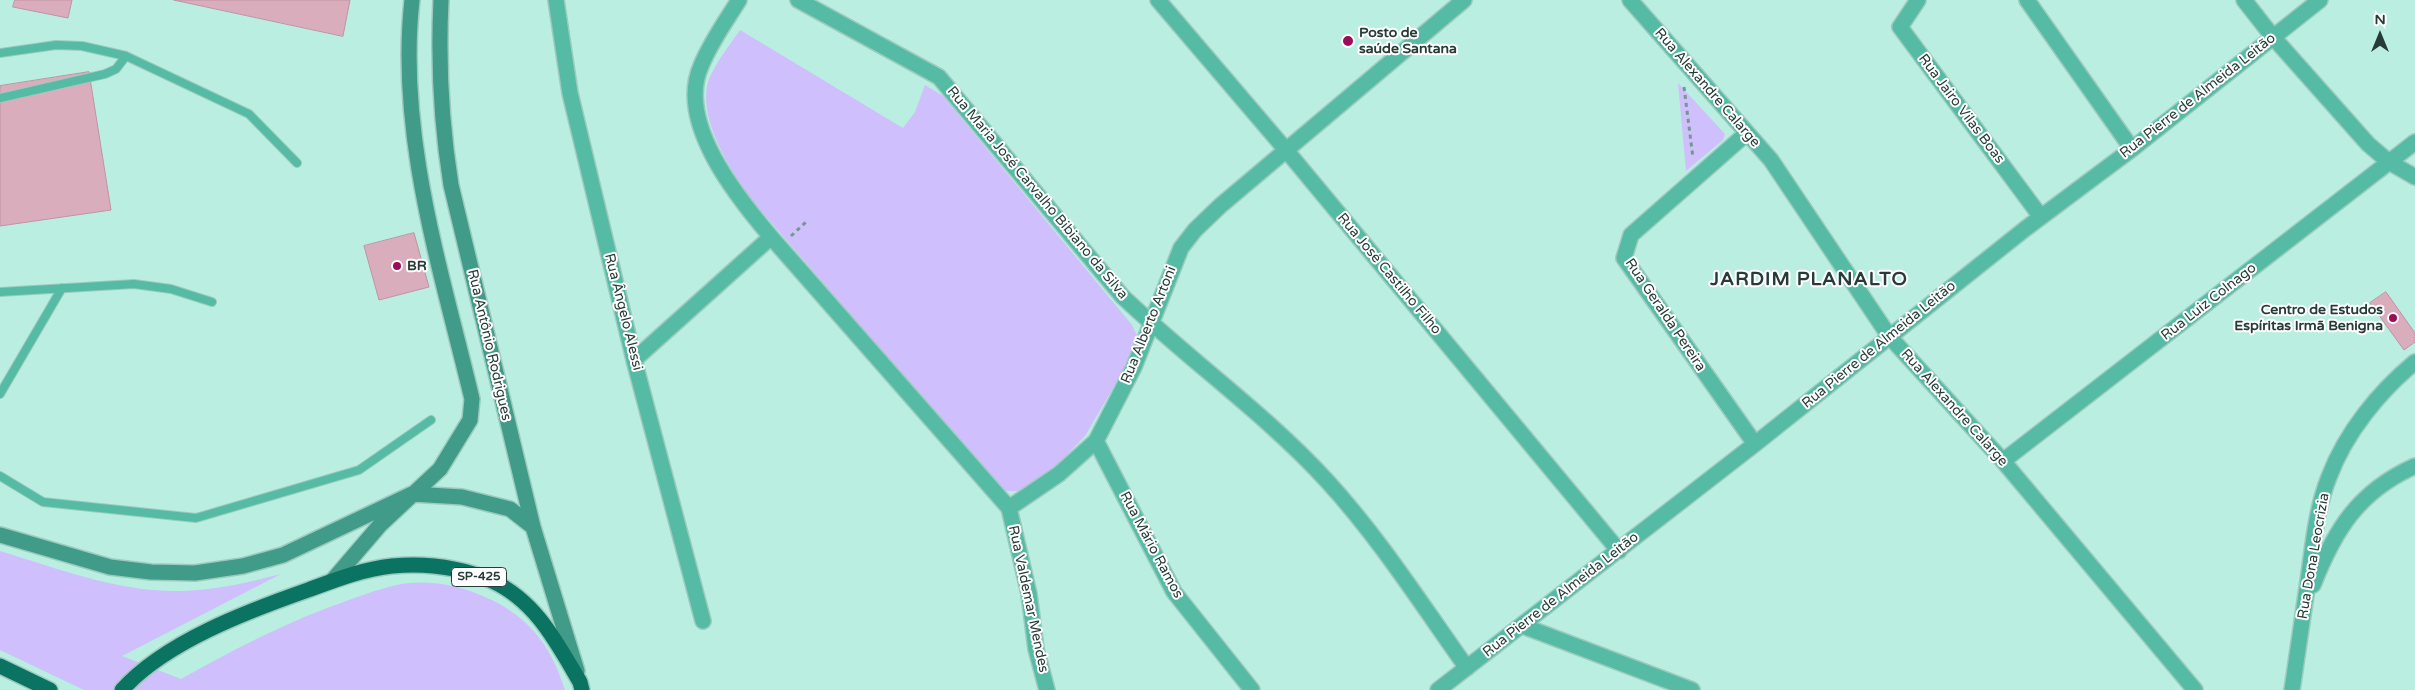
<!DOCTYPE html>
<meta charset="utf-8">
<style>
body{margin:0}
#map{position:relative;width:2415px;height:690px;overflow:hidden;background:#baeee0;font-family:"Varela Round",sans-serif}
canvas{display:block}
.north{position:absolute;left:2355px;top:10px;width:50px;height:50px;-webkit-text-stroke:4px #fff;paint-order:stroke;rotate:0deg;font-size:14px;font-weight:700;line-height:20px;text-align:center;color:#273c37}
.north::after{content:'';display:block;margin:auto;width:18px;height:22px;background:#273c37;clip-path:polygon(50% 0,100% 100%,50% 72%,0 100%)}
</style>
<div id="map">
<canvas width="2415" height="690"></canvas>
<div class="north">N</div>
</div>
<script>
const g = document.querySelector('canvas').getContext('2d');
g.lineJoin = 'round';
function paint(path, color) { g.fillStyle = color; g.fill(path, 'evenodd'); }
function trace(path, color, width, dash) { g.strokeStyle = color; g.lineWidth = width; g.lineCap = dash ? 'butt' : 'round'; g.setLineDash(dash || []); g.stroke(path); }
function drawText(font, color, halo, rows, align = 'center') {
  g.font = font + ' "Varela Round",sans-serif'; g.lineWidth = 4; g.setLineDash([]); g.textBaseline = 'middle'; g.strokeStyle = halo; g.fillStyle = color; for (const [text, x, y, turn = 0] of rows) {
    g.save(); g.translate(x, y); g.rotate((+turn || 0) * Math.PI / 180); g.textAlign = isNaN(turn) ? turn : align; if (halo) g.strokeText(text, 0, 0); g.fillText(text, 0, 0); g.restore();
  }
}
const green = new Path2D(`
 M740,30L903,128L915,112L925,85L943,96L1132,325L1138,337L1136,349L1085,436L1052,470L1018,491H1007L998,486L751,199C730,169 696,117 709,79C716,62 730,45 740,30Z
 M1678,83L1725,134L1723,140L1686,171Z
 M0,551C59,569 121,593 183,591C217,590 249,582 281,574L122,656L181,679C235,649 290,620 349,600C369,593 389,585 410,583C441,580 471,589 498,603C535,624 552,650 565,690H84L0,650Z`);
const building = new Path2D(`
 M15,0H72L68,18L13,7Z
 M174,0H350L343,36Z
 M89,72L111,210L0,226V86Z
 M414,233L429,287L379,300L364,246Z
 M2386,292L2415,333V342L2404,350L2370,303Z`);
const path = new Path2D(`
 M1684,87L1693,158
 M791,236L807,221`);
const lane = new Path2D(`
 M0,53L56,45L82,46L126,56L249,114L297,163
 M0,98L105,74L116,69L126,56
 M0,292L134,284L171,289L212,302
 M0,394L62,288
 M0,476L43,502L196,518L359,470L431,420`);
const street = new Path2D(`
 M556,0L570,93L634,360L703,621
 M739,0C726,21 710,43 701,66C676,122 737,197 771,237L1009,508L1029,594L1036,649L1047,690
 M798,0L939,77L1122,296C1189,360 1266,414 1328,482C1380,539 1422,605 1467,668
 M1158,0L1286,150L1619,551
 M1630,0L1771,160L1889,336L2003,461L2195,690
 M1918,0L1900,27L2041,217
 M2027,0L2132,149
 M2244,0L2273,37L2368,144L2389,162L2415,177
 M1747,133L1631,235L1624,258L1755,444
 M634,360L771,237
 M1096,441L1174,592L1252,690
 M2003,461L2415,142
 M1009,508L1059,474L1096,441L1134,367L1181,248L1195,230L1220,206L1464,0
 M2313,585C2335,529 2359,491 2415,466
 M1523,626L1692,690
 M1438,690L1755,444L2025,229L2132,149L2320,0
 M2292,690C2297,654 2303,617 2308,581C2313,546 2316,509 2329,477C2346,432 2379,392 2415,362`);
const secondary = new Path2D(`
 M441,0C438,63 441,123 451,185L533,527L577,671
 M0,535L110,567L151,572L195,573L243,566L283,555L412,494L462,497L510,509L533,527
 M332,581L380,525L440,469L470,420L472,399C441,269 397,135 412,0`);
const highway = new Path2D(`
 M0,666L50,690
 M122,690C165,642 248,611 308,590C335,580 363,569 392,566C426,563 460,567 492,581C536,601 557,643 580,682L582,690`);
const markers = [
 [1348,41,6,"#9d0c59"],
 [397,266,5,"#9d0c59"],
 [2393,318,5,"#9d0c59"]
];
const shields = [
 [479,577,55]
];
const shieldNames = [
 ["SP-425",479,577]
];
const poiNames = [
 ["Posto de",1359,33],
 ["saúde Santana",1359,49],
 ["BR",407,266],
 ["Centro de Estudos",2383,310,"right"],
 ["Espíritas Irmã Benigna",2383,326,"right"]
];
const streetNames = [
 ["Rua Alexandre Calarge",1707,88,49],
 ["Rua Pierre de Almeida Leitão",2198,96,-38],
 ["Rua Jairo Vilas Boas",1961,109,53],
 ["Rua Maria José Carvalho Bibiano da Silva",1037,193,50],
 ["Rua José Castilho Filho",1389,274,50],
 ["Rua Luiz Colnago",2209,302,-38],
 ["Rua Ângelo Alessi",623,312,76],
 ["Rua Geralda Pereira",1665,315,56],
 ["Rua Alberto Artoni",1149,325,-68],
 ["Rua Antônio Rodrigues",489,345,77],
 ["Rua Pierre de Almeida Leitão",1879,345,-39],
 ["Rua Alexandre Calarge",1954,408,48],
 ["Rua Mário Ramos",1151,545,62],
 ["Rua Dona Leocrizia",2314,556,-80],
 ["Rua Pierre de Almeida Leitão",1561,595,-38],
 ["Rua Valdemar Mendes",1028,599,78]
];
const districtNames = [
 ["JARDIM PLANALTO",1809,280]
];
paint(green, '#cfbffd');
paint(building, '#daadbc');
trace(building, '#bf93a1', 1);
trace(lane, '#9dcabe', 10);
trace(street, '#9dcabe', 18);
trace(secondary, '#9dcabe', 18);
trace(highway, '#9dcabe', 18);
trace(path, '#73998f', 3, [4, 4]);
trace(lane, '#55bba4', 8);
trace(street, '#55bba4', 15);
trace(secondary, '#409b88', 15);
trace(highway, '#0b7362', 15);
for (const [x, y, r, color] of markers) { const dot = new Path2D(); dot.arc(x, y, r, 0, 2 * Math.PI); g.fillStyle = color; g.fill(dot); trace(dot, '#fff', 2); }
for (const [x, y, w] of shields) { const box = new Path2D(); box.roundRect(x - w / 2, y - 9.5, w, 19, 4); g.fillStyle = '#fff'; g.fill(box); trace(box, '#273c37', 1); }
drawText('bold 12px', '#273c37', null, shieldNames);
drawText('bold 14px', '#273c37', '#fff', poiNames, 'left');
drawText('14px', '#273c37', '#fff', streetNames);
g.letterSpacing = '1px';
drawText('bold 19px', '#273c37', '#fff', districtNames);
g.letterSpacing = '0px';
</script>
